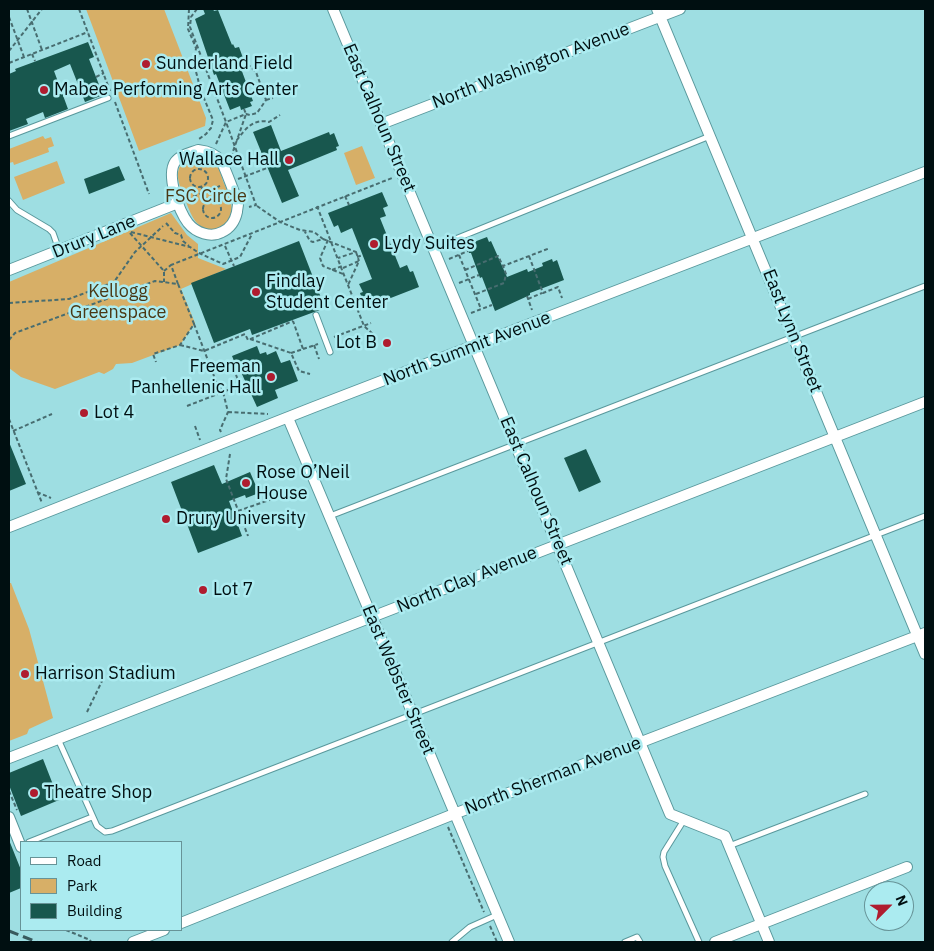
<!DOCTYPE html>
<meta charset="utf-8">
<style>
body{margin:0}
#map{position:relative;width:934px;height:951px;overflow:hidden;background:#9edee2;font-family:"IBM Plex Sans",sans-serif}
canvas{display:block}
.frame{position:absolute;inset:0;border:10px solid #000f11;pointer-events:none}
.legend{position:absolute;left:20px;top:841px;width:162px;height:90px;box-sizing:border-box;background:#abebf0;border:1px solid #679397;margin:0;padding:6px 9px;list-style:none;font-size:15px;color:#000f11}
.legend li{display:flex;align-items:center;gap:10px;height:25px}
.legend b{width:25px;border:1px solid #679397}
.north{position:absolute;left:864px;top:881px;width:50px;height:50px;box-sizing:border-box;background:#abebf0;border:1px solid #679397;border-radius:50%;rotate:67deg;font-size:14px;font-weight:700;line-height:20px;text-align:center;color:#000f11}
.north::after{content:'';display:block;margin:auto;width:18px;height:22px;background:#af1c2f;clip-path:polygon(50% 0,100% 100%,50% 72%,0 100%)}
</style>
<div id="map">
<canvas width="934" height="951"></canvas>
<div class="frame"></div>
<ul class="legend">
<li><b style="height:6px;background:#fff"></b>Road</li>
<li><b style="height:14px;background:#d7af67"></b>Park</li>
<li><b style="height:14px;background:#18574e"></b>Building</li>
</ul>
<div class="north">N</div>
</div>
<script>
const g = document.querySelector('canvas').getContext('2d');
g.lineJoin = 'round';
function paint(path, color) { g.fillStyle = color; g.fill(path, 'evenodd'); }
function trace(path, color, width, dash) { g.strokeStyle = color; g.lineWidth = width; g.lineCap = dash ? 'butt' : 'round'; g.setLineDash(dash || []); g.stroke(path); }
function drawText(font, color, halo, rows, align = 'center') {
  g.font = font + ' "IBM Plex Sans",sans-serif'; g.lineWidth = 5; g.setLineDash([]); g.textBaseline = 'middle'; g.strokeStyle = halo; g.fillStyle = color; for (const [text, x, y, turn = 0] of rows) {
    g.save(); g.translate(x, y); g.rotate((+turn || 0) * Math.PI / 180); g.textAlign = isNaN(turn) ? turn : align; if (halo) g.strokeText(text, 0, 0); g.fillText(text, 0, 0); g.restore();
  }
}
const green = new Path2D(`
 M86,9H164L206,118L205,126L139,151Z
 M43,136L45,139L51,137L54,146L48,148L49,152L14,165L13,162L9,163V149Z
 M362,146L375,178L356,185L344,153Z
 M195,156C202,156 208,156 213,161C219,166 221,174 223,181C229,195 241,220 220,228C198,236 191,215 185,199C177,180 171,164 195,156Z
 M57,161L65,183L23,200L14,177Z
 M171,213L187,235L198,244V258L226,269L181,289L195,323L180,345L132,363L116,364L113,369L104,374L99,372L55,389L21,377L9,368V282Z
 M9,583H11L29,629L53,718L29,729L27,734L9,741Z`);
const building = new Path2D(`
 M203,9H213L214,11L218,10L232,45L233,44L235,48L239,47L243,58L239,59L241,65L240,66L253,101L250,102L252,106L241,110L240,106L230,110L216,74L214,75L195,19L205,14Z
 M88,42L94,57L89,59L103,95L85,102L70,64L54,71L68,109L45,118L43,112L26,119L28,124L9,131V74L16,71L15,69Z
 M271,125L281,151L329,132L330,135L334,133L339,146L336,147L337,150L288,170L299,196L282,203L253,132Z
 M119,166L125,180L89,194L84,179Z
 M382,192L388,206L383,208L386,216L380,218L400,268L407,265L410,272L413,271L419,287L365,308L360,293L363,292L359,284L372,279L352,228L341,233L338,225L334,227L328,213Z
 M487,237L489,242L491,241L507,277L527,269L528,272L543,266L542,263L552,259L553,262L557,260L564,280L530,293V295L495,311L482,277L480,278L471,253H469L466,245Z
 M299,241L325,308L252,335L250,329L214,343L191,283Z
 M257,346L260,354L266,352L267,355L276,351L281,363L290,360L298,381L275,390L278,398L257,407L241,372L239,373L232,356Z
 M9,442L26,484L9,491Z
 M586,449L601,482L579,492L564,458Z
 M214,465L222,484L250,472L259,493L246,498L245,495L229,501L242,536L198,553L171,482Z
 M43,759L59,800L21,816L9,785V773Z
 M9,840L21,870V888L9,893Z`);
const path = new Path2D(`
 M27,9L42,50
 M79,9L110,91
 M189,9L188,29L196,48L194,64L201,91L213,120L211,128L206,134L199,139
 M197,9L191,17L190,27L226,122L246,114L250,115L257,113L266,100L256,72L241,58
 M205,9V10
 M9,17L24,57
 M9,51L42,9
 M32,54L35,61
 M9,63L88,32
 M205,67L211,65
 M96,77L104,73
 M266,100L273,98
 M115,102L149,194
 M244,109L246,114L237,140C245,129 254,118 269,122L280,115
 M216,144L226,122L256,205L249,207
 M231,157L237,140
 M190 178a9 9 0 1 1 18 0a9 9 0 1 1-18 0Z
 M238,179L267,168
 M201,186L207,200
 M345,196L349,205
 M187,199L220,186
 M203 209a9 9 0 1 1 18 0a9 9 0 1 1-18 0Z
 M257,206L280,222L300,230L314,232L323,239
 M317,206L364,326L374,335
 M166,223L175,233L181,235L183,241L189,246
 M304,230L310,241L313,242L323,239L356,252L338,258
 M131,232L190,247L199,253L223,264L240,257L252,234
 M130,233L164,271V282
 M328,240L320,258L323,266L343,274
 M356,252L359,261
 M459,255L481,309
 M529,256L543,293L558,287L562,298
 M357,257L363,255
 M449,259L468,251
 M343,268L359,261L348,285
 M332,270L342,266
 M465,270L498,256L503,266L550,248
 M164,271L171,265
 M459,283L479,275
 M178,284L171,265L392,178
 M476,294L504,283L506,274L503,266
 M527,296L532,310
 M528,299L542,293
 M9,303L69,299L114,282L135,252L163,226
 M471,313L492,305
 M194,324L219,389L221,388L223,392L246,383
 M334,337L371,323
 M250,339L291,353L299,371L310,374
 M9,340L15,333L155,281L178,284L194,324L180,345L153,354L156,362
 M180,345L204,351L245,334L248,340L293,321
 M314,345L319,359
 M303,349L318,344
 M291,353L303,349L293,321
 M236,375L240,385
 M187,406L223,392L228,412L220,430L221,432
 M228,412L268,414
 M9,419L42,503
 M195,426L200,440
 M13,431L52,414
 M230,454L226,479L248,536
 M37,492L51,498
 M238,511L275,498
 M87,712L103,679
 M9,791L17,810
 M448,827L484,912
 M490,926L497,942
 M66,930L90,940L91,942`);
const service = new Path2D(`
 M9,136L108,98
 M9,201L17,210L49,229L53,233L59,250
 M433,248L710,136
 M316,315L330,352
 M330,516L925,286
 M58,739L97,826L105,832L112,831L925,516
 M684,820L664,852L663,857L665,866L699,942
 M29,842L92,817
 M729,846L865,794
 M452,942L470,927L497,915
 M625,942L637,937L640,942`);
const minor = new Path2D(`
 M333,9L670,814L725,836L769,942
 M657,9L925,654
 M381,124L680,9
 M198,150C207,151 216,154 221,161C224,165 237,200 238,204C238,206 237,210 237,212C235,221 231,228 222,232C211,238 196,233 188,223C179,211 166,176 175,162C180,155 190,153 198,150Z
 M9,270L178,203
 M288,418L509,942
 M9,527L314,407L925,172
 M9,758L925,402
 M9,817L21,847
 M181,923L454,814L925,633
 M133,942L164,930
 M715,942L907,867`);
const rail = new Path2D(`
 M9,931L37,942`);
const pathBridge = new Path2D(`
 M225,246L234,266`);
const markers = [
 [146,64,5,"#af1c2f"],
 [44,90,5,"#af1c2f"],
 [289,160,5,"#af1c2f"],
 [374,244,5,"#af1c2f"],
 [256,292,5,"#af1c2f"],
 [387,343,5,"#af1c2f"],
 [271,377,5,"#af1c2f"],
 [84,413,5,"#af1c2f"],
 [246,483,5,"#af1c2f"],
 [166,519,5,"#af1c2f"],
 [203,590,5,"#af1c2f"],
 [25,674,5,"#af1c2f"],
 [34,793,5,"#af1c2f"]
];
const poiNames = [
 ["Sunderland Field",156,64],
 ["Mabee Performing Arts Center",54,90],
 ["Wallace Hall",279,160,"right"],
 ["Lydy Suites",384,244],
 ["Findlay",266,282],
 ["Student Center",266,303],
 ["Lot B",377,343,"right"],
 ["Freeman",261,367,"right"],
 ["Panhellenic Hall",261,388,"right"],
 ["Lot 4",94,413],
 ["Rose O’Neil",256,473],
 ["House",256,494],
 ["Drury University",176,519],
 ["Lot 7",213,590],
 ["Harrison Stadium",35,674],
 ["Theatre Shop",44,793]
];
const streetNames = [
 ["North Washington Avenue",531,66,-21],
 ["East Calhoun Street",379,118,67],
 ["Drury Lane",94,237,-22],
 ["East Lynn Street",792,331,68],
 ["North Summit Avenue",467,349,-21],
 ["East Calhoun Street",536,491,67],
 ["North Clay Avenue",467,580,-22],
 ["East Webster Street",398,680,67],
 ["North Sherman Avenue",553,776,-21]
];
const parkNames = [
 ["FSC Circle",206,197],
 ["Kellogg",118,292],
 ["Greenspace",118,313]
];
paint(green, '#d7af67');
paint(building, '#18574e');
trace(service, '#59989c', 7);
trace(minor, '#59989c', 12);
trace(path, '#486d70', 2, [4, 2.5]);
trace(service, '#fff', 5);
trace(minor, '#fff', 10);
trace(rail, '#395a5d', 3, [10, 5]);
trace(pathBridge, '#486d70', 2, [4, 2.5]);
for (const [x, y, r, color] of markers) { const dot = new Path2D(); dot.arc(x, y, r, 0, 2 * Math.PI); g.fillStyle = color; g.fill(dot); trace(dot, '#abebf0', 2); }
drawText('18px', '#000f11', '#abebf0', poiNames, 'left');
drawText('18px', '#000f11', '#abebf0', streetNames);
drawText('18px', '#4a3815', '#abebf0', parkNames);
</script>
